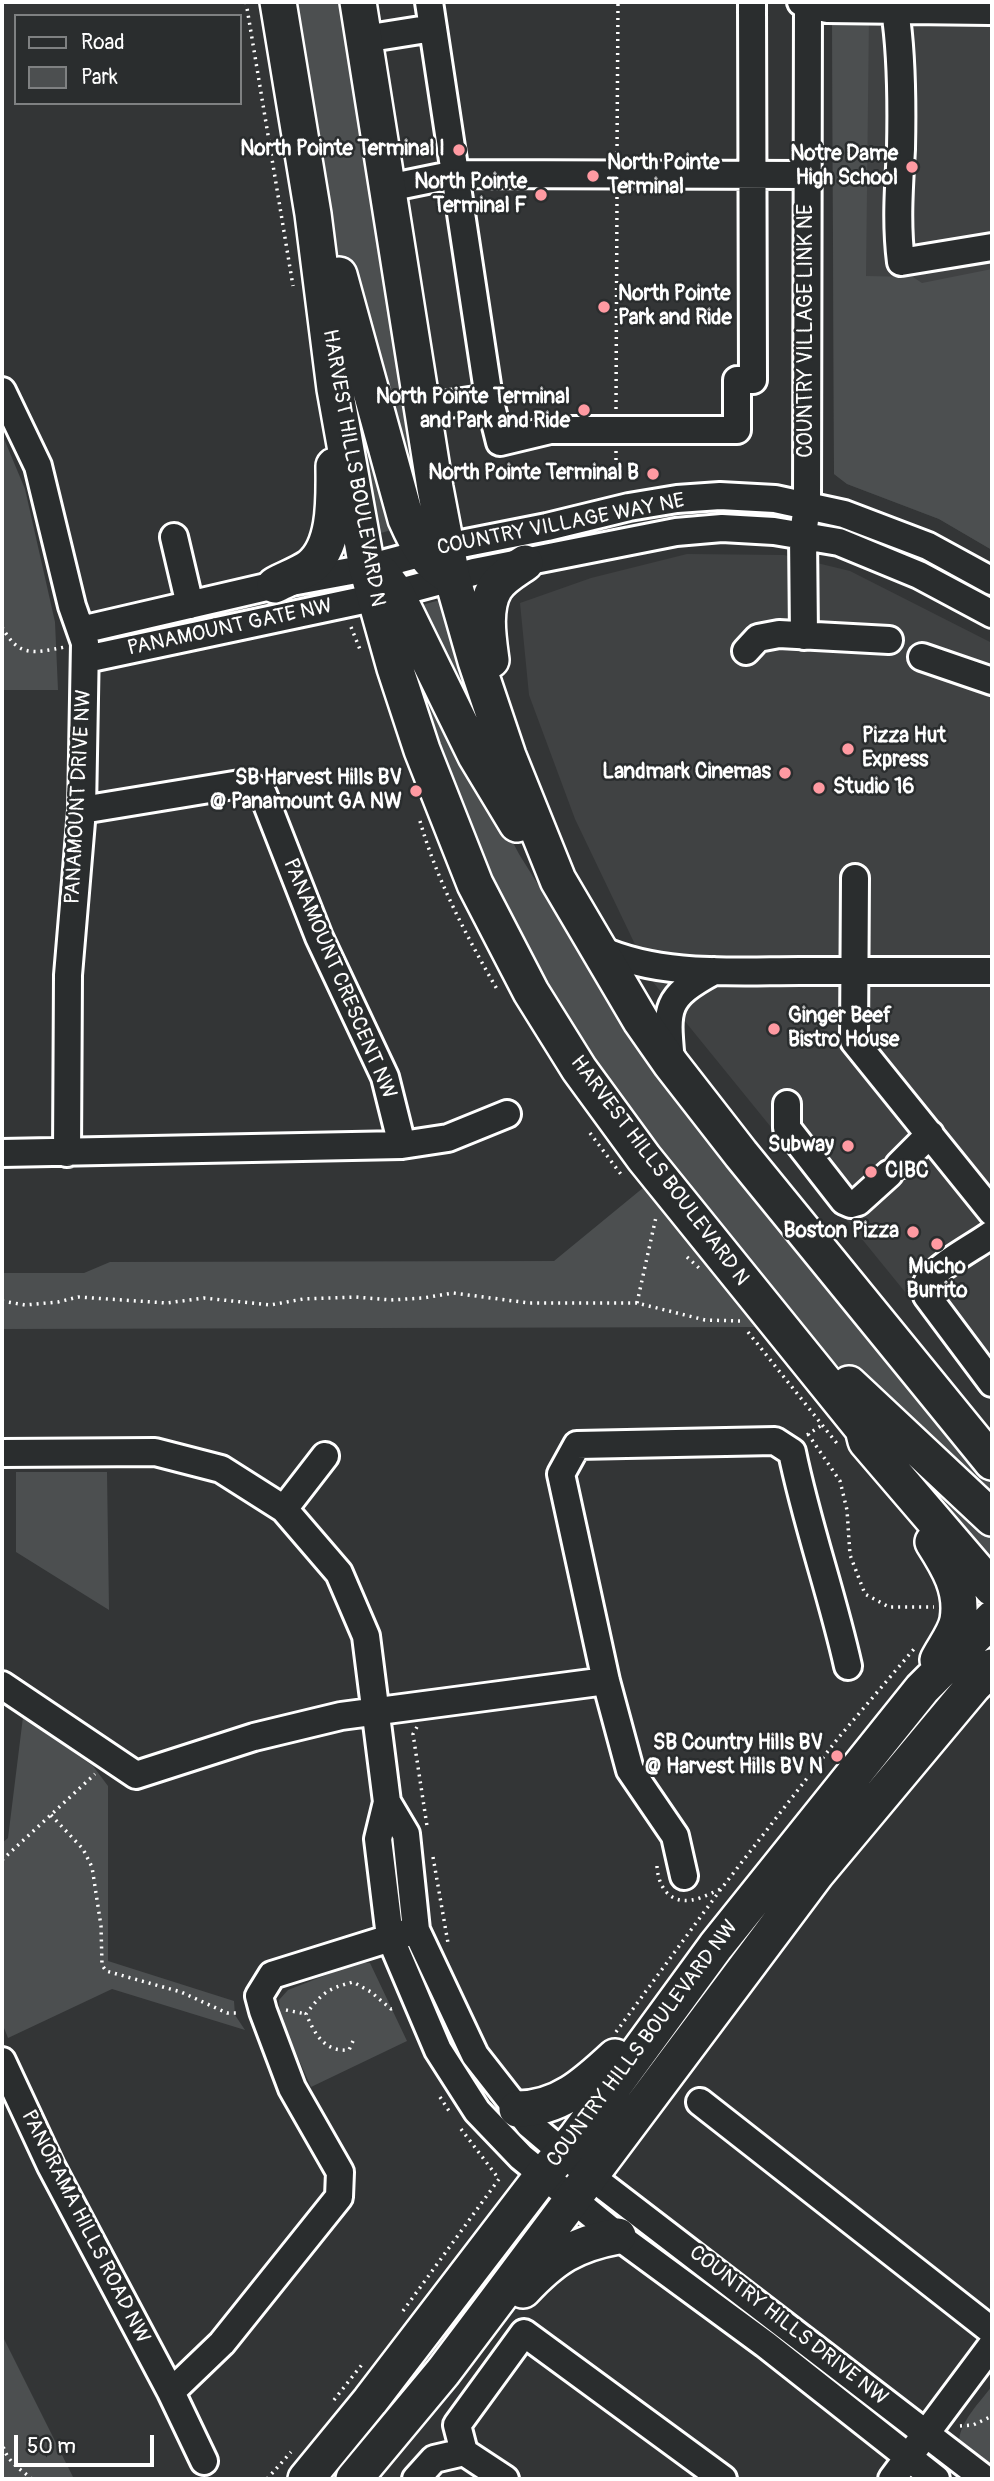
<!DOCTYPE html>
<style>
body{margin:0}
#map{position:relative;width:994px;height:2481px;overflow:hidden;background:#333536;font-family:Pangolin,sans-serif}
canvas{display:block}
.frame{position:absolute;inset:0;border:4px solid #fff;pointer-events:none}
.legend{position:absolute;left:14px;top:14px;width:228px;height:91px;box-sizing:border-box;background:#2a2d2e;border:2px solid #7f8182;margin:0;padding:9px 12px;list-style:none;font-size:21px;color:#fff}
.legend li{display:flex;align-items:center;gap:14px;height:35px}
.legend b{width:35px;border:2px solid #7f8182}
.scale{position:absolute;left:14px;top:2435px;width:140px;height:32px;box-sizing:border-box;border:4px solid #fff;border-top:0;padding-left:9px;font-size:21px;line-height:24px;white-space:nowrap;color:#fff;-webkit-text-stroke:5px #2a2d2e;paint-order:stroke}
</style>
<div id="map">
<canvas width="994" height="2481"></canvas>
<div class="frame"></div>
<ul class="legend">
<li><b style="height:9px;background:#2a2d2e"></b>Road</li>
<li><b style="height:19px;background:#4c4f50"></b>Park</li>
</ul>
<div class="scale">50 m</div>
</div>
<script>
const g = document.querySelector('canvas').getContext('2d');
g.lineJoin = 'round';
function paint(path, color) { g.fillStyle = color; g.fill(path, 'evenodd'); }
function trace(path, color, width, dash) { g.strokeStyle = color; g.lineWidth = width; g.lineCap = dash ? 'butt' : 'round'; g.setLineDash(dash || []); g.stroke(path); }
function drawText(font, color, halo, rows, align = 'center') {
  g.font = font + ' Pangolin,sans-serif'; g.lineWidth = 5; g.setLineDash([]); g.textBaseline = 'middle'; g.strokeStyle = halo; g.fillStyle = color; for (const [text, x, y, turn = 0] of rows) {
    g.save(); g.translate(x, y); g.rotate((+turn || 0) * Math.PI / 180); g.textAlign = isNaN(turn) ? turn : align; if (halo) g.strokeText(text, 0, 0); g.fillText(text, 0, 0); g.restore();
  }
}
const built = new Path2D(`
 M832,2H992V550L939,519L847,484L834,474Z
 M687,554L784,555L850,571L992,643V1399L653,982L575,819L529,695L520,603L591,578Z`);
const green = new Path2D(`
 M287,2H341L386,285L416,504L323,205Z
 M869,16L866,276L913,277L922,283L992,269V550L939,519L847,484L834,474L832,17Z
 M360,419L391,530L371,536L352,420Z
 M2,434L25,489L55,622L58,690H2Z
 M440,600L463,676L454,682L418,606Z
 M404,637L519,854L606,994L791,1237L992,1484V1502L781,1315L578,1055L512,936L427,745Z
 M649,1183L762,1327L2,1329V1273H84L110,1262L554,1261Z
 M16,1472H107L109,1610L16,1552Z
 M929,1481L992,1539V1569L923,1485Z
 M23,1717L93,1766L108,1786V1961L234,2001L235,2015L245,2030L112,1989L8,2038L2,2023V1843L8,1838Z
 M359,1962L370,1963L407,2041L311,2087L280,2017L279,2000L288,1990Z
 M2,2335L74,2479H2Z
 M992,2386V2466C986,2464 977,2462 971,2459C940,2441 979,2404 992,2386Z`);
const path = new Path2D(`
 M246,2L293,286
 M617,153L618,2
 M616,409L617,196
 M616,481V451
 M2,627C19,658 34,653 65,647
 M351,627L361,652
 M420,821C437,881 467,937 498,991
 M590,1133L623,1177
 M687,1257L699,1268
 M2,1301L25,1305L58,1302L78,1297L167,1303L204,1298L270,1305L303,1299L355,1297L391,1300L423,1298L453,1293L529,1303H637L705,1320L740,1321
 M637,1303L656,1217
 M748,1332L839,1446
 M808,1434L840,1481L847,1510L850,1555L865,1594L889,1607H934
 M807,1435L822,1425
 M417,1727L413,1734L427,1826
 M51,1815L83,1849L92,1867L101,1926L102,1965L106,1971L181,1992L227,2013H240
 M433,1857L448,1943
 M2,1860L95,1774
 M657,1866C658,1886 669,1904 692,1900C701,1899 715,1891 721,1889
 M286,2010L306,2014
 M616,2032L721,1889L839,1737L914,1649
 M353,2041L349,2050C324,2052 315,2034 306,2014C322,1993 327,1989 353,1982L371,1992L391,2009L396,2007
 M440,2097L451,2114
 M403,2311L499,2179L461,2129
 M334,2400L364,2362
 M960,2426L973,2425L992,2416
 M2,2440C4,2460 19,2468 32,2479
 M267,2479L291,2452`);
const minor = new Path2D(`
 M429,2L489,398L500,442L550,430H737V380H753L752,2
 M801,2L827,9L990,11
 M895,10C902,55 902,104 901,149C899,187 896,223 901,262L992,247
 M364,39L433,28
 M388,188L456,174L808,175
 M2,391L38,466L72,606L85,643L82,810L68,975L67,1153
 M423,408L489,398
 M174,537L190,605
 M81,630L275,585L367,568L446,547L547,527L629,507L677,499L720,496L775,499L844,514L928,546L992,581
 M804,636L803,535L807,505L808,2
 M746,651L758,638L779,634L889,640
 M922,657L992,681
 M86,659L396,593L474,572L676,532L722,528L774,531L839,542L919,575L992,614
 M82,810L246,783L263,794L319,937L385,1077L402,1145
 M855,878L854,1041L992,1212
 M599,949C661,977 733,971 800,971C864,971 928,971 992,971
 M671,1062C666,1008 664,998 714,971
 M787,1104V1128L844,1201L851,1204L858,1202L889,1174
 M2,1153L402,1145L448,1138L507,1114
 M899,1165L930,1134
 M992,1234C974,1247 942,1263 929,1280C925,1285 926,1290 927,1296L992,1383
 M2,1453L155,1452L221,1469L284,1509L339,1573L366,1636L387,1802L378,1839L390,1937L438,2050L477,2111L521,2157L618,2236L765,2344L936,2479
 M284,1509L325,1456
 M2,1685L136,1775L254,1737L341,1716L606,1681
 M387,1802L406,1834L416,1930L475,2055L529,2124L589,2175L985,2479
 M684,1876L675,1836L630,1770L606,1681L561,1474L577,1445L775,1441L792,1452C807,1525 832,1594 848,1666
 M2,2061L51,2166L171,2392L222,2343L339,2197L340,2172L292,2088L263,2011L259,1996L272,1975L416,1930
 M700,2102L992,2331
 M171,2392L204,2461
 M464,2452L457,2425L524,2333L723,2479
 M464,2452L505,2479
 M416,2479L434,2459L464,2452
 M892,2479L992,2345`);
const major = new Path2D(`
 M278,2L313,214L335,389L367,568L395,668L422,750L475,884L531,992L579,1069L644,1158L863,1429L866,1441L992,1588
 M358,2L435,488L452,577L476,661L508,756L558,880L641,1021L671,1064L741,1154L992,1462
 M339,275L406,519C417,544 427,564 452,577
 M374,570L382,574L396,593L476,756L517,824
 M275,585C286,579 300,574 310,567C337,546 334,496 334,466
 M491,660C488,638 483,608 495,588C502,577 515,570 525,563
 M849,1384L992,1518
 M933,1542C949,1567 963,1590 958,1620C956,1633 944,1648 938,1660
 M517,2109C559,2109 586,2084 615,2057
 M523,2290C553,2258 574,2244 618,2236
 M306,2479L370,2401L543,2175L575,2139L716,1946L922,1689L992,1619
 M354,2479L443,2372L498,2299L816,1874L973,1686L992,1667`);
const markers = [
 [459,150,7,"#ff9aa2"],
 [912,167,7,"#ff9aa2"],
 [593,176,7,"#ff9aa2"],
 [541,195,7,"#ff9aa2"],
 [604,307,7,"#ff9aa2"],
 [584,410,7,"#ff9aa2"],
 [653,474,7,"#ff9aa2"],
 [848,749,7,"#ff9aa2"],
 [785,773,7,"#ff9aa2"],
 [819,788,7,"#ff9aa2"],
 [416,791,7,"#ff9aa2"],
 [774,1029,7,"#ff9aa2"],
 [848,1146,7,"#ff9aa2"],
 [871,1172,7,"#ff9aa2"],
 [913,1232,7,"#ff9aa2"],
 [937,1244,7,"#ff9aa2"],
 [837,1756,7,"#ff9aa2"]
];
const poiNames = [
 ["North Pointe Terminal I",445,150],
 ["Notre Dame",898,155],
 ["High School",898,179],
 ["North Pointe",607,164,"left"],
 ["Terminal",607,188,"left"],
 ["North Pointe",527,183],
 ["Terminal F",527,207],
 ["North Pointe",618,295,"left"],
 ["Park and Ride",618,319,"left"],
 ["North Pointe Terminal",570,398],
 ["and Park and Ride",570,422],
 ["North Pointe Terminal B",639,474],
 ["Pizza Hut",862,737,"left"],
 ["Express",862,761,"left"],
 ["Landmark Cinemas",771,773],
 ["SB Harvest Hills BV",402,779],
 ["@ Panamount GA NW",402,803],
 ["Studio 16",833,788,"left"],
 ["Ginger Beef",788,1017,"left"],
 ["Bistro House",788,1041,"left"],
 ["Subway",834,1146],
 ["CIBC",885,1172,"left"],
 ["Boston Pizza",899,1232],
 ["Mucho",937,1268,"center"],
 ["Burrito",937,1292,"center"],
 ["SB Country Hills BV",823,1744],
 ["@ Harvest Hills BV N",823,1768]
];
const streetNames = [
 ["COUNTRY VILLAGE LINK NE",807,331,-90],
 ["HARVEST HILLS BOULEVARD N",353,468,80],
 ["COUNTRY VILLAGE WAY NE",561,525,-11],
 ["PANAMOUNT GATE NW",230,628,-12],
 ["PANAMOUNT DRIVE NW",79,797,-87],
 ["PANAMOUNT CRESCENT NW",339,979,67],
 ["HARVEST HILLS BOULEVARD N",659,1171,53],
 ["COUNTRY HILLS BOULEVARD NW",643,2044,-53],
 ["PANORAMA HILLS ROAD NW",85,2227,63],
 ["COUNTRY HILLS DRIVE NW",788,2326,38]
];
paint(built, '#404243');
paint(green, '#4c4f50');
trace(minor, '#fff', 32);
trace(major, '#fff', 40);
trace(path, '#fff', 3.5, [2, 5]);
trace(minor, '#2a2d2e', 26);
trace(major, '#2a2d2e', 35);
for (const [x, y, r, color] of markers) { const dot = new Path2D(); dot.arc(x, y, r, 0, 2 * Math.PI); g.fillStyle = color; g.fill(dot); trace(dot, '#2a2d2e', 2.5); }
drawText('bold 21px', '#fff', '#2a2d2e', poiNames, 'right');
drawText('21px', '#fff', '#2a2d2e', streetNames);
</script>
